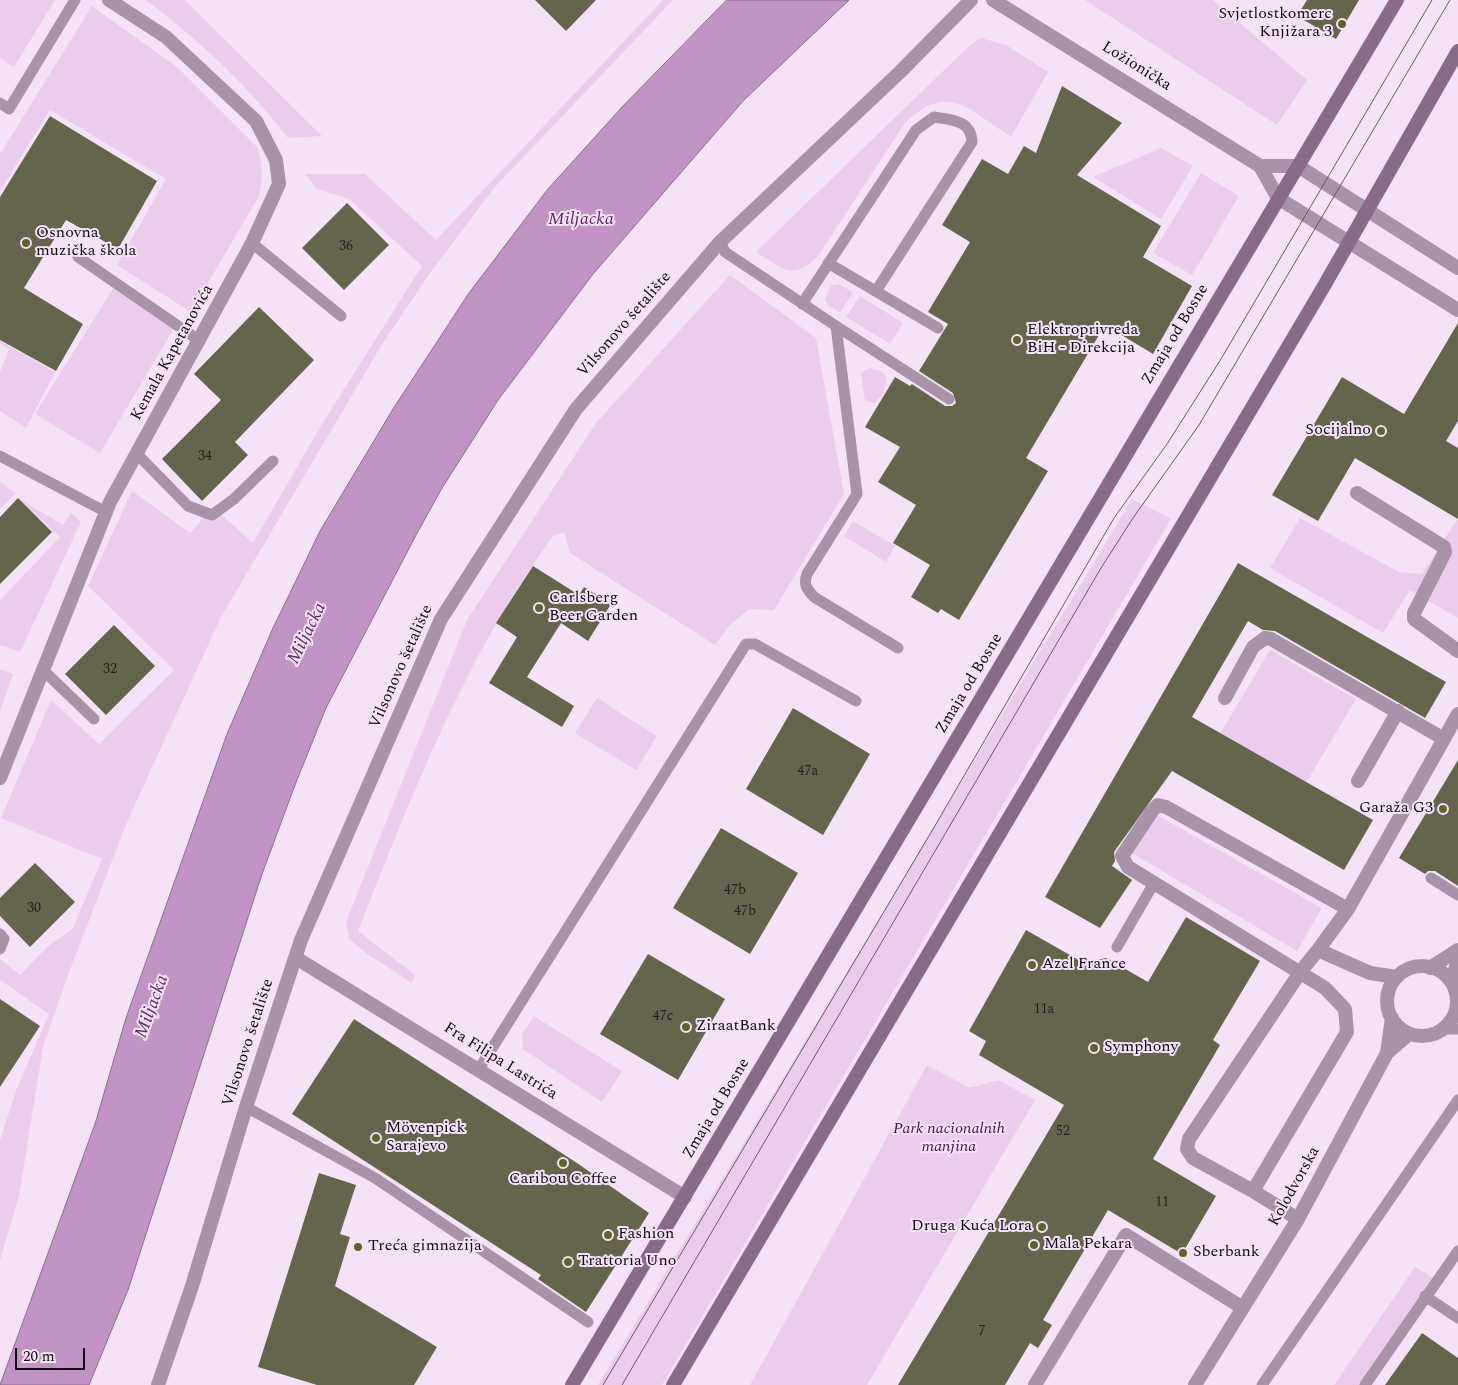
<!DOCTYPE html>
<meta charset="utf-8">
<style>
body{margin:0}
#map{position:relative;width:1458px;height:1385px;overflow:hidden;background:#f5e2f6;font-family:Spectral,serif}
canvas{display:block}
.scale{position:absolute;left:15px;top:1348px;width:70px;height:22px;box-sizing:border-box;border:2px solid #100a11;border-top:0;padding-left:6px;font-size:15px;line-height:18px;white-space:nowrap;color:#100a11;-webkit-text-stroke:4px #f5e2f6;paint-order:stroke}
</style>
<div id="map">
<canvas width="1458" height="1385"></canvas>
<div class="scale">20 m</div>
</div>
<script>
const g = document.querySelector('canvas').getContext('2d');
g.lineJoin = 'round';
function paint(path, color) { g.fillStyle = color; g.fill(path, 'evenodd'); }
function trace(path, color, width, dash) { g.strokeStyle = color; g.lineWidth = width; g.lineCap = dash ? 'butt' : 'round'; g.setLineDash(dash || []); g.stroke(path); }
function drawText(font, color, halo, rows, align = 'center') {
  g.font = font + ' Spectral,serif'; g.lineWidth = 4; g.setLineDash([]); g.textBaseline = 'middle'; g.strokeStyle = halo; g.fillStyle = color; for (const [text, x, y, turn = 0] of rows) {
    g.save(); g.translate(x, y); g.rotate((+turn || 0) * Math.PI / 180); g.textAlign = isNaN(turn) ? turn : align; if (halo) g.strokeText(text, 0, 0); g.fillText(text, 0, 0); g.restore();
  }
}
const green = new Path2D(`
 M0,0H55L14,67L0,58Z
 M146,0H185L322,136L288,138C247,85 200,41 146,0Z
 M663,0H673L495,187L430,273L381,346L221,617L127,822L68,975L43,1047L19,1196L0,1260V1140L17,1088L49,1014L0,980V959L20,975L47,947L73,928L102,859L1,818L51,700L99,744L174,670L88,586L132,491L190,533L213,507L253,543L322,424L422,266L349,199L317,189L305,174H365L436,240Z
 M1085,0H1213L1307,80L1277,125Z
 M92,6L178,68L257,147C263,165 263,178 259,196L191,312L117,265L166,179L50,110L0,191V154Z
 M981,38L1006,45L1048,72L1011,137C969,110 948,81 905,123L818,256C794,282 781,268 756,252L970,45Z
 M1161,148L1193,166L1161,219L1093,177Z
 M1201,173L1239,196L1192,275L1153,253Z
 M730,275L816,338L844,494L774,610L749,609L729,626L715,645L570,553L564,532L553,536C466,655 412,794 358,931L415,975L412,983L366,953L349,939L346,922L467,620L596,423Z
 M117,282L179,320L100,453L35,414Z
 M838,284L853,292L840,313L828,305L825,299L831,286Z
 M860,296L903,323L890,344L846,317Z
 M0,341L55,372L26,428L0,411V372L9,349L0,343Z
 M871,368L883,372L887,378L883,394L874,403L865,400L861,375L864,371Z
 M0,482L16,493L0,509Z
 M18,498L63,525L71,513L81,522L20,652L0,645V600L60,537Z
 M1132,499L1171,519L662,1385H598Z
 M1300,518L1399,572L1422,574L1458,518V618L1410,590L1383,633L1270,568Z
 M853,521L895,546L886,562L844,536Z
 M1270,650L1356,699L1300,793L1214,744Z
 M0,669L13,674L0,711Z
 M597,698L657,736L636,770L575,733Z
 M1155,814L1322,908L1297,951L1132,853Z
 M534,1016L622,1071L602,1102L523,1049L522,1035Z
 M927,1065L970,1088L998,1080L1035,1100L867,1385H750Z
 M1415,1267L1435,1279L1372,1385H1334Z`);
const water = new Path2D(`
 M727,0H849L743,101L593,274L498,400L442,488L415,537L326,708L295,785L262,874L128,1290L89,1385H0L95,1124L126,1018L227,734L273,628L320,531L393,409L469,293L548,189L623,106Z`);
const building = new Path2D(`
 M535,0H596L566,31Z
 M1307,0H1359L1336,39L1297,16Z
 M1062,86L1122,123L1077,175L1161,226L1143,257L1192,286L1153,354L1105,325L1026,458L1048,471L959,620L941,609L938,613L911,597L930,565L893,543L916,505L878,482L900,447L865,427L895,377L910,386L912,384L945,406H952L956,403L953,393L919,371L948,324L928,312L970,242L942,225L982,159L1008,174L1024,146L1036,153Z
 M50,116L157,181L118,249L66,220L24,288L83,324L56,371L0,340V197Z
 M347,203L389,245L344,290L302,248Z
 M259,307L314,360L235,442L248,455L202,501L162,459L221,400L194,374Z
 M1458,323V421L1446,441L1458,448V519L1355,458L1318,521L1272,495L1342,377L1404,414Z
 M18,498L52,532L0,584V517Z
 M1238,563L1446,682L1425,718L1275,631L1263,630L1248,621L1192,717L1373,820L1344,870L1172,771L1114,852L1115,861L1112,866L1132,880L1100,928L1045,897Z
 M533,566L579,595L584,587L611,604L588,641L561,623L527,677L574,706L562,727L489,683L517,637L496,623Z
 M114,625L155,666L106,715L65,674Z
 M793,708L870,754L823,835L746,789Z
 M1458,760V886L1435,871H1428L1425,874L1399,858Z
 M721,828L798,873L750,954L673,908Z
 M35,863L75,902L30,947L0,916V898Z
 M1186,917L1260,961L1213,1040L1220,1045L1153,1159L1216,1196L1182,1254L1108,1210L1043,1320L1052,1325L1038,1348L1030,1343L1005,1385H898L1064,1105L979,1055L986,1041L969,1031L1026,930L1084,963L1106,958L1148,982Z
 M648,954L725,999L678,1080L600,1034Z
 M0,999L40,1026L0,1087Z
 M354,1019L577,1163L649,1213L586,1312L538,1279L541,1275L292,1114Z
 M319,1173L356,1185L340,1234L350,1237L335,1286L437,1347L414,1385H317L258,1367Z
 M1422,1333L1458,1358V1385H1385Z`);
const service = new Path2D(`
 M0,103L9,109L75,0
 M720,242L725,252L836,326L949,399
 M252,243L341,316
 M78,257L200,341
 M828,263L938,328
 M802,304L916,130L934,117C952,120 971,120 972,142L876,291
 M836,326L857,494L807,574C803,585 807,589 814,597L898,648
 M137,454L188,506L212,515L234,499L273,461
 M0,456L106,512
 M43,670L94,719
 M1431,878L1458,895
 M0,934L4,939L0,949
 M1117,947L1154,883
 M1456,1010L1458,1012
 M1444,1029H1458
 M479,1069L746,644H755L856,701
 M246,1107L375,1178L588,1322
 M1425,1296L1458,1318
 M1262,1385L1458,1100
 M1365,1385L1458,1251`);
const minor = new Path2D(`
 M1357,493L1444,547L1445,552L1414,613V619L1458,651
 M1225,698L1253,647L1265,638L1271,639L1444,739
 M0,778L110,502L252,243L279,184L276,160L256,121L166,37L109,0
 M1358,781L1398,711
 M296,958L685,1197
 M1387 1001a35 35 0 1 1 70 0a35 35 0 1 1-70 0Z
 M1430,968L1458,950
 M1397,977L1370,973L1318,950L1348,909L1458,714
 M1451,981L1458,961
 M1387,1053L1392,1018
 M1253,1191L1347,1032L1345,1009L1325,988L1128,867L1122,856L1152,811L1158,805L1166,807L1348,909
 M1298,1219L1253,1191L1193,1158L1187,1149L1189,1139L1301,971L1318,950
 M158,1385L192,1286L246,1107L301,940L441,619L576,409L720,242L900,72L971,0
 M1035,1385L1126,1235L1243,1308
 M1195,1385L1298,1219L1387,1053L1409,1034`);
const tertiary = new Path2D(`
 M993,0L1260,166L1278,198L1458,310
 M1260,166H1298L1458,268`);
const secondary = new Path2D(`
 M572,1385L1397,0
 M673,1385L1324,286L1458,51`);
const tram = new Path2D(`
 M603,1385L936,824L1114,518L1167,444L1221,359L1432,0
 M622,1385L1101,568L1133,518L1199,425L1450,0`);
const markers = [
 [1342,24,5,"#62622f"],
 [26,243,5,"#62622f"],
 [1017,340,5,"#62622f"],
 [1381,431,5,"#62622f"],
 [539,608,5,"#62622f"],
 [1443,809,5,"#62622f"],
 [1032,965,5,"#62622f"],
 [686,1027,5,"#62622f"],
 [1094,1048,5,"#62622f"],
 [376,1138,5,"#62622f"],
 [563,1163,5,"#62622f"],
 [1042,1227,5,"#62622f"],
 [608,1235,5,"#62622f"],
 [1034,1245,5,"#62622f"],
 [358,1247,5,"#62622f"],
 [1183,1253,5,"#62622f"],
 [568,1262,5,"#62622f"]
];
const numberNames = [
 ["36",346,247],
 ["34",205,457],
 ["32",110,670],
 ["47a",808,772],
 ["47b",735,891],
 ["30",34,909],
 ["47b",745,912],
 ["11a",1044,1010],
 ["47c",663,1017],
 ["52",1063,1132],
 ["11",1162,1203],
 ["7",982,1332]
];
const poiNames = [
 ["Svjetlostkomerc",1332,15,"right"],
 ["Knjižara 3",1332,33,"right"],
 ["Osnovna",36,234],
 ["muzička škola",36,252],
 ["Elektroprivreda",1027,331],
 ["BiH - Direkcija",1027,349],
 ["Socijalno",1371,431,"right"],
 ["Carlsberg",549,599],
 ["Beer Garden",549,617],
 ["Garaža G3",1433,809,"right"],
 ["Azel France",1042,965],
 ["ZiraatBank",696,1027],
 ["Symphony",1104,1048],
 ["Mövenpick",386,1129],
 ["Sarajevo",386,1147],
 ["Caribou Coffee",563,1180,"center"],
 ["Druga Kuća Lora",1032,1227,"right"],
 ["Fashion",618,1235],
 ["Mala Pekara",1044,1245],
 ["Treća gimnazija",368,1247],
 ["Sberbank",1193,1253],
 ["Trattoria Uno",578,1262]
];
const streetNames = [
 ["Ložionička",1136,67,32],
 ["Vilsonovo šetalište",625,325,-49],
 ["Zmaja od Bosne",1176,335,-59],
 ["Kemala Kapetanovića",173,353,-61],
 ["Vilsonovo šetalište",402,667,-66],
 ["Zmaja od Bosne",970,684,-59],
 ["Vilsonovo šetalište",249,1043,-72],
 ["Fra Filipa Lastrića",500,1062,32],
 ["Zmaja od Bosne",717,1109,-59],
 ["Kolodvorska",1295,1187,-61]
];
const parkNames = [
 ["Park nacionalnih",949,1130],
 ["manjina",949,1148]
];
const waterNames = [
 ["Miljacka",581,220],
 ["Miljacka",308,634,-64],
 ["Miljacka",153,1007,-70]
];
paint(green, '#eccced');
paint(water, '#c293c5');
trace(water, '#8d6a8f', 1);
paint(building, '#65654e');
trace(service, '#a893a9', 11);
trace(minor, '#a893a9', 14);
trace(tertiary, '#a893a9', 14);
trace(secondary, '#886a89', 14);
trace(tram, '#655a66', 1);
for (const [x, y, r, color] of markers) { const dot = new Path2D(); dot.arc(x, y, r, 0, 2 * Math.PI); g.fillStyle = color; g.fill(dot); trace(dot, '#f5e2f6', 2); }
drawText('14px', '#252120', null, numberNames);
drawText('16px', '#100a11', '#f5e2f6', poiNames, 'left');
drawText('16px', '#100a11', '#f5e2f6', streetNames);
drawText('italic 16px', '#490f4d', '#f5e2f6', parkNames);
drawText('italic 18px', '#602865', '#f5e2f6', waterNames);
</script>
